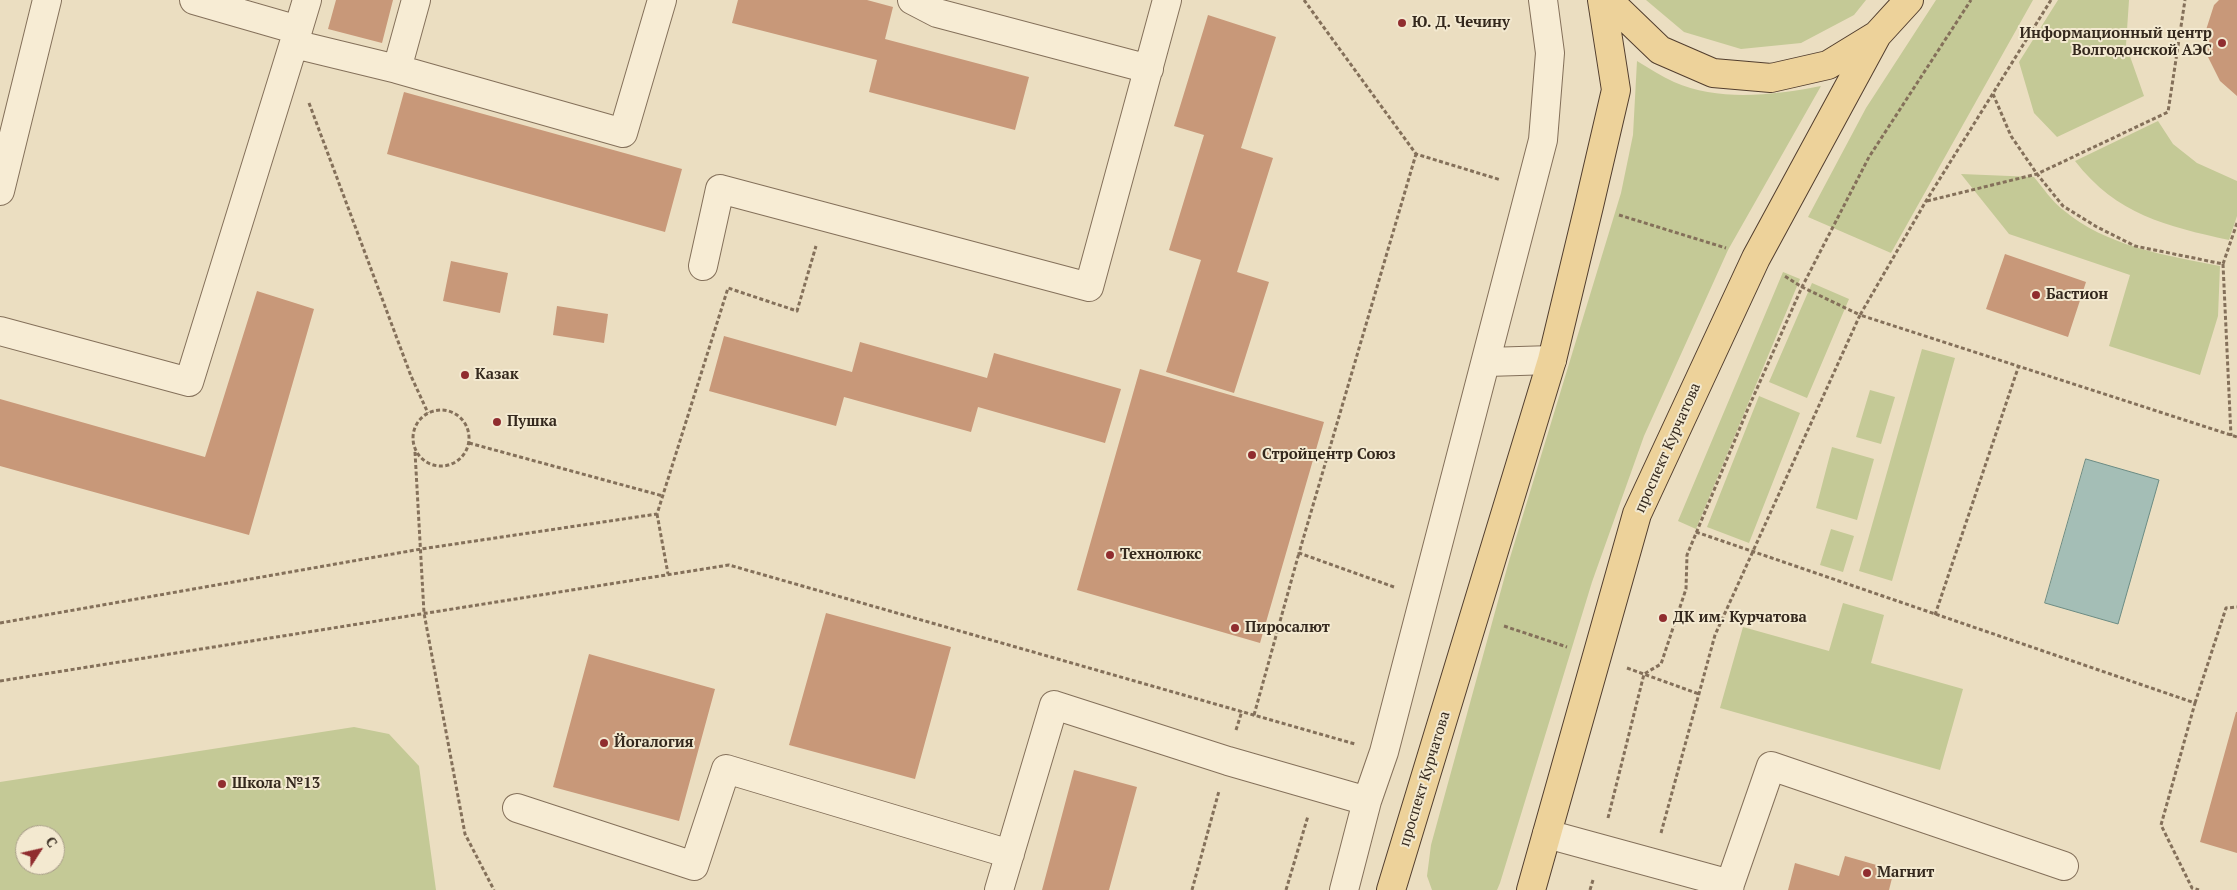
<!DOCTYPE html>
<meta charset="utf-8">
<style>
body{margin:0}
#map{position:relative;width:2237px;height:890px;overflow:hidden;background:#ebdec1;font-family:"PT Serif",serif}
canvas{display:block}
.north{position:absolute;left:15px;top:825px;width:50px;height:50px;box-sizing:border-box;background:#f3e9d0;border:1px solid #a79c88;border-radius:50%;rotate:55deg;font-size:14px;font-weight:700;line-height:20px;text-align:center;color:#34281d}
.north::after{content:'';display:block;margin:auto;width:18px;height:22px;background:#902d2f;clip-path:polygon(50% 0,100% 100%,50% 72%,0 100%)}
</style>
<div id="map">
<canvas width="2237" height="890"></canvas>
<div class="north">С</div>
</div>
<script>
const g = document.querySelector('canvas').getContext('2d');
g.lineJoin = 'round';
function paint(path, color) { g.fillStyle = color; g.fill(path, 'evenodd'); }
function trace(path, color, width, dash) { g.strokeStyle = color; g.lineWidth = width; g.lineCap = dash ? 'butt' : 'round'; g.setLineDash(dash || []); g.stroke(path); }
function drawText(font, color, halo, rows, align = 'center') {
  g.font = font + ' "PT Serif",serif'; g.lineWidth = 4; g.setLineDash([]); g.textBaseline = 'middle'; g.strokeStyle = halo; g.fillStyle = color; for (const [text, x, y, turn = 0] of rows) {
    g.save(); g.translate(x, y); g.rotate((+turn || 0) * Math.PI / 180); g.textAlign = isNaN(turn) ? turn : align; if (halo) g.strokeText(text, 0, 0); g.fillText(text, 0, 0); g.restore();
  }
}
const green = new Path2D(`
 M1646,0H1866L1854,15L1801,43L1741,49L1684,32Z
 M1936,0H2033L1891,253L1808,217L1866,108Z
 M2058,0H2129L2126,45L2144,96L2057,137L2034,113L2019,62Z
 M1637,61C1649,68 1661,76 1674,82C1719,102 1775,95 1821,86L1728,250L1644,436L1592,582L1500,883L1497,890H1432L1427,876L1431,845L1509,561L1621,193L1633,135Z
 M2158,121L2173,144L2197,163L2237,181V216L2229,240C2166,226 2117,215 2075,161Z
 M1961,174L2034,177C2043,188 2052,201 2062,209C2107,247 2165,255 2220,266L2218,316L2200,375L2109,346L2130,275L2009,234Z
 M1783,272L1800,279L1696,529L1678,521Z
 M1812,283L1849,299L1807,398L1769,382Z
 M1922,349L1955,358L1892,581L1859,571Z
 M1870,390L1895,397L1881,444L1856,437Z
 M1759,396L1800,413L1749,543L1707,527Z
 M1832,447L1874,459L1857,520L1816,508Z
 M1831,529L1854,536L1843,572L1820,565Z
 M1843,603L1884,615L1871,663L1963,689L1940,770L1720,708L1743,627L1829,651Z
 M354,727L389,734L419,766L436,890H0V782ZM25,835H55V865H25Z`);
const water = new Path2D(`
 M2086,459L2159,480L2118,624L2045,603Z`);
const building = new Path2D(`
 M336,0H393L382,43L328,29Z
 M738,0H867L893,7L885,39L1029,77L1015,130L869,92L877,60L732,23Z
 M2219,0H2237V96L2220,81L2208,57L2206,30L2214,5Z
 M1208,15L1276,37L1241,148L1273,158L1237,272L1269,282L1234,393L1166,372L1201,260L1169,250L1204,135L1174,126Z
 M404,92L682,169L665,232L387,154Z
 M2005,254L2086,282L2068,337L1986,309Z
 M451,261L508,273L500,313L443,301Z
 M257,291L314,309L249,535L0,466V399L205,457Z
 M557,306L608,314L604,343L553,335Z
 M724,336L852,372L860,342L987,378L994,353L1121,389L1105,443L978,407L971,432L844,397L836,426L709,391Z
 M1140,369L1324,422L1260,643L1077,590Z
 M826,613L951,647L915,779L789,745Z
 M589,654L715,689L679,821L553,787Z
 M2236,712H2237V853L2200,842Z
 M1074,770L1137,787L1109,890H1042Z
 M1845,856L1894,870L1889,890H1788L1795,863L1839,876Z`);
const path = new Path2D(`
 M1304,0L1416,154L1501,180
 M2051,0L1926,201L1860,315L2237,437
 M1993,94L2011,136L2037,174L2063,206L2097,227L2135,246L2223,264L2237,223
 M309,103L411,376L428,413
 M1927,201L2037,174L2168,112L2185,0
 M1619,215L1726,248
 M2223,264L2231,436
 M413 438a28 28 0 1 1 56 0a28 28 0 1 1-56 0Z
 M469,443L663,496
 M415,452L424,613L465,834L494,890
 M657,514L668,574
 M1696,532L2195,703L2161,825L2192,888L2199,890
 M1394,587L1299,553L1416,154
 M1935,615L2019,365
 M0,623L421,549L657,514L728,288L797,311L816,246
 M1504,626L1567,647
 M1627,668L1699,694
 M0,681L729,565L1355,744
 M2195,703L2226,608L2237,607
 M1254,715L1299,553
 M1236,730L1242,711
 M1608,818L1644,674L1661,664L1686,589L1687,555L1747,411L1802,287L1869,157L1971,0
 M1661,833L1715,635L1860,315L1802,287L1783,275
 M1192,890L1219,791
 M1286,890L1308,816
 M1590,890L1593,880`);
const minor = new Path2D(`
 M194,0L298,30L307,0
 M912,0L937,13L1149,69
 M294,44L397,69L623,133L662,0
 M397,69L416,0
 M0,191L47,0
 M703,266L720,189L1089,287L1167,0
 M0,331L189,382L298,30
 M1487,362L1552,360
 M517,808L694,866L726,769L1010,854
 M1547,834L1730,884L1729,890
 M1730,884L1771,766L2064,866
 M999,890L1054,705L1228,761L1367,801
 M1344,890L1367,801L1384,752L1543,140L1550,53L1543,0`);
const major = new Path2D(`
 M1608,0L1660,50L1713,73L1771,78L1828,65L1877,35L1909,0
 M1391,890L1552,360L1589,206L1616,90L1602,0
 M1531,890L1637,514L1756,258L1877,35`);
const markers = [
 [1402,23,5,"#902d2f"],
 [2222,43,5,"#902d2f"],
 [2036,295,5,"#902d2f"],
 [465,375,5,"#902d2f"],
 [497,422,5,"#902d2f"],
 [1252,455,5,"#902d2f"],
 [1110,555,5,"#902d2f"],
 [1663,618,5,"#902d2f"],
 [1235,628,5,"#902d2f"],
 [604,743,5,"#902d2f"],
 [222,784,5,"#902d2f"],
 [1867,873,5,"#902d2f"]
];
const poiNames = [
 ["Ю. Д. Чечину",1412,23],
 ["Информационный центр",2212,34,"right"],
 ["Волгодонской АЭС",2212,51,"right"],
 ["Бастион",2046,295],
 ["Казак",475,375],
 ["Пушка",507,422],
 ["Стройцентр Союз",1262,455],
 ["Технолюкс",1120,555],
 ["ДК им. Курчатова",1673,618],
 ["Пиросалют",1245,628],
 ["Йогалогия",614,743],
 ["Школа №13",232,784],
 ["Магнит",1877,873]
];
const streetNames = [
 ["проспект Курчатова",1668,448,-66],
 ["проспект Курчатова",1425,779,-73]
];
paint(green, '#c4c996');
paint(water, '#a4beb6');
trace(water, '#6b8b83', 1);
paint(building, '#c89879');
trace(minor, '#84705a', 30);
trace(major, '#523e2e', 30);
trace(path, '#84705a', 3, [4, 2.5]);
trace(minor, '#f7ecd4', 28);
trace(major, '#edd29a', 28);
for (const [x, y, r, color] of markers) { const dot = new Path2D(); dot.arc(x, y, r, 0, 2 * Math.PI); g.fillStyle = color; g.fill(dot); trace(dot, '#f3e9d0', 2); }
drawText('bold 15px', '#34281d', '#f3e9d0', poiNames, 'left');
drawText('15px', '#34281d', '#f3e9d0', streetNames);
</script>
